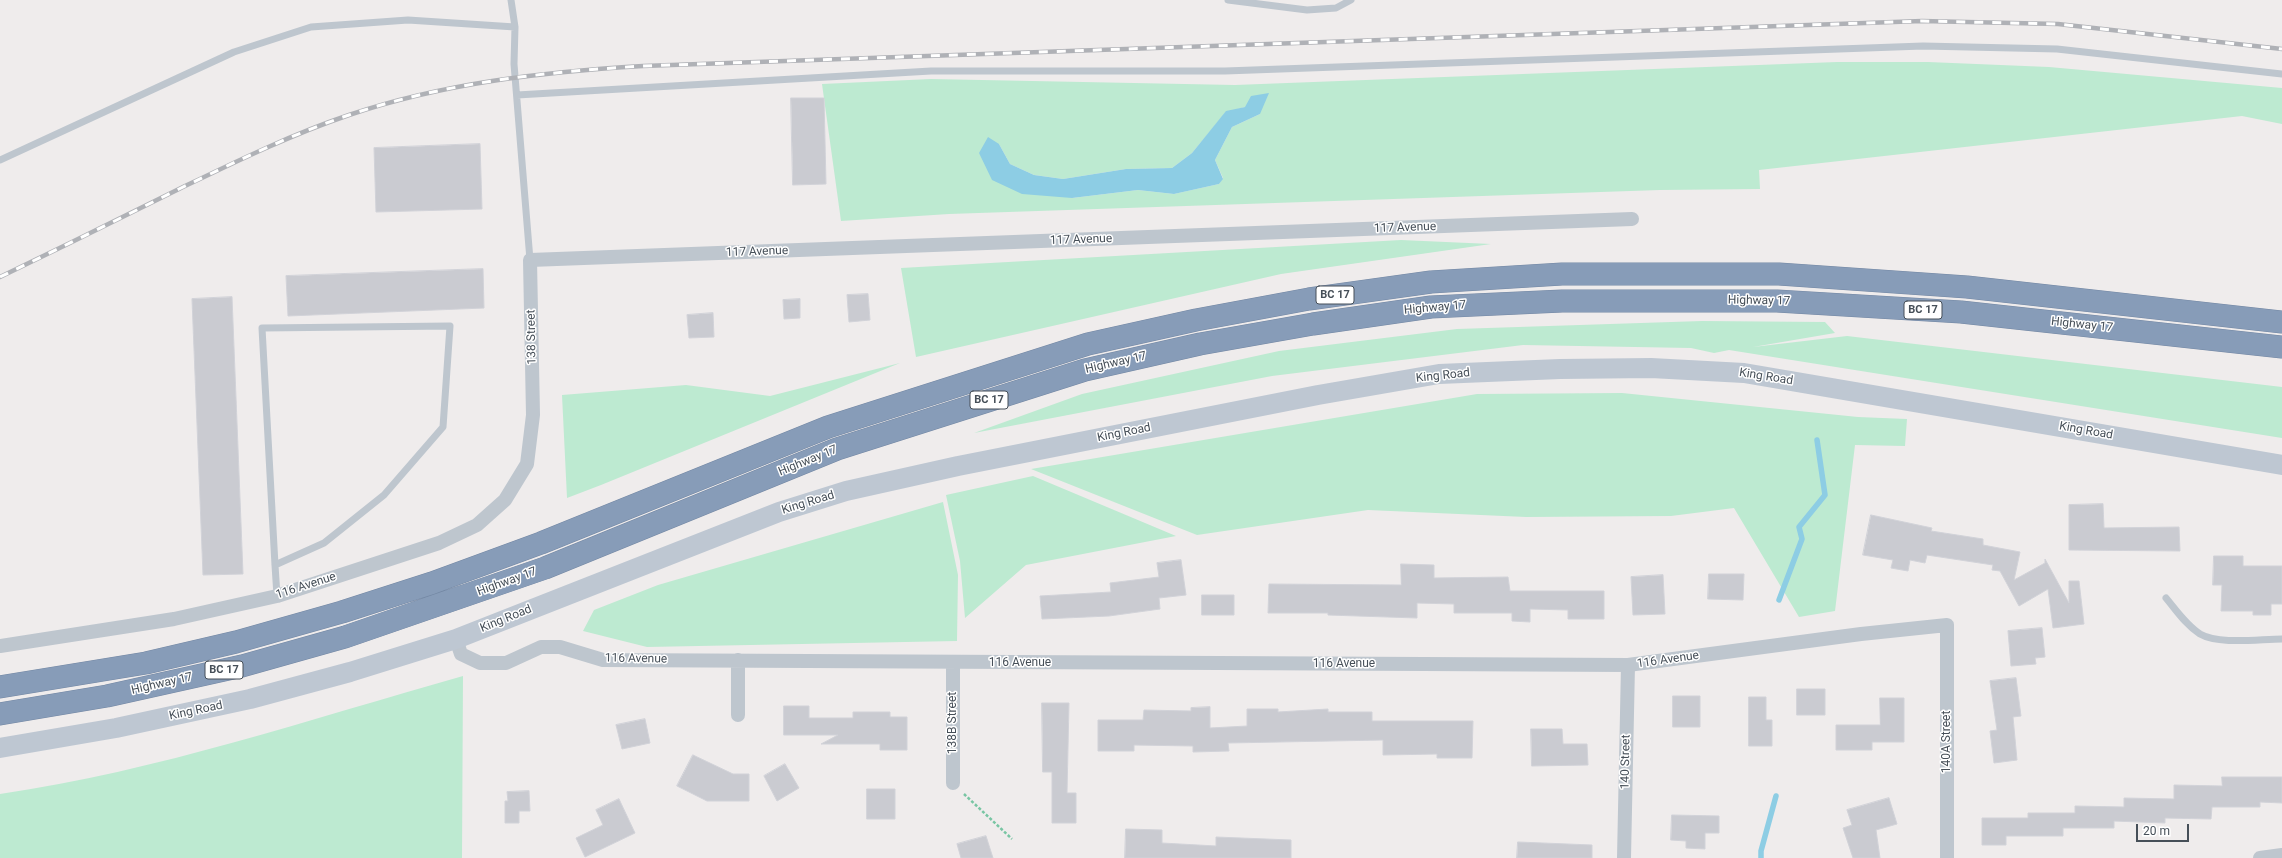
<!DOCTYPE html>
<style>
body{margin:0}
#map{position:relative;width:2282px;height:858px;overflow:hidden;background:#efecec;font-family:Roboto,sans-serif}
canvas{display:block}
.scale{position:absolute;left:2136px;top:824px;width:53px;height:18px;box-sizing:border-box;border:2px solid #464f58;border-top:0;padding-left:5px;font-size:12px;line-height:14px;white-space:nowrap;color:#464f58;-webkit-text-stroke:3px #fff;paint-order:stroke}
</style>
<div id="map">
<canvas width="2282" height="858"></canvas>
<div class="scale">20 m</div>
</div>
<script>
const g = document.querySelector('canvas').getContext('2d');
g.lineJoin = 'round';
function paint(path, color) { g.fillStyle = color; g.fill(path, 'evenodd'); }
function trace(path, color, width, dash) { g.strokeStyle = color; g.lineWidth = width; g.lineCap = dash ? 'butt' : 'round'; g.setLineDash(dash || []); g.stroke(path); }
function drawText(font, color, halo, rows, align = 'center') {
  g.font = font + ' Roboto,sans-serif'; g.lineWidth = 3; g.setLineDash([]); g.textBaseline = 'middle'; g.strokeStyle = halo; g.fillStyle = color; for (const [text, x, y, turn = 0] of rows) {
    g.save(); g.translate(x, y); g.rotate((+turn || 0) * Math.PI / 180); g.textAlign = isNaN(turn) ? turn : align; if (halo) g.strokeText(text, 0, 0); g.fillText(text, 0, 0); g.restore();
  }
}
const green = new Path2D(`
 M1837,62H1928L2049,67L2282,88V124L2242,116L1759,170L1760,189L1660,190L949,214L841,221L822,84L931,79L1235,85ZM1245,107L1260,114L1232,127L1215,160L1223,178L1219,184L1174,194L1138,190L1072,198L979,153L999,144L1010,164L1034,175L1063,179L1126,169L1172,168L1192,153L1226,112Z
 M1401,240L1491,244L1281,274L916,357L901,268Z
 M1702,321L1825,322L1835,333L1753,347L1847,336L2282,387V438L1729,350L1714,353L1691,348L1523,345L1272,376L974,433L1082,394L1279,351L1457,329Z
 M900,363L601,485L567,498L562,395L686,385L770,396Z
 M1622,393L1858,417L1907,419L1905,446L1855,445L1835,611L1799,617L1734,508L1671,516L1526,517L1368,510L1197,535L1031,469L1477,394Z
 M1033,476L1176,536L1026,565L965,618L960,561L946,495Z
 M943,502L958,575L957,641L647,647L583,631L594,610L658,585Z
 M463,676L462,858H0V794C158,771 310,719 463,676Z`);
const water = new Path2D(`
 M1269,93L1260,114L1232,127L1215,160L1223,179L1219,184L1174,194L1138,190L1072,198L1022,194L992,180L979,153L988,137L999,144L1010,164L1034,175L1063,179L1126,169L1172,168L1192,153L1226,111L1245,107L1251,96Z`);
const stream = new Path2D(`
 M1779,600L1802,539L1799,527L1825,495L1817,440
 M1761,858V851L1776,796`);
const building = new Path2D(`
 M791,98H824L826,184L793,185Z
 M480,144L482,209L376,212L374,148Z
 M483,269L484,308L288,316L286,276Z
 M868,294L870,320L849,322L847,295Z
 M232,297L243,574L203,575L192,299Z
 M800,299V318L784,319L783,300Z
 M713,313L714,337L689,338L687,315Z
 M2103,504L2104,528L2179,527L2180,551L2069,550V505Z
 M1871,515L1932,528L1931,531L1983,539V545L2020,552L2014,580L2045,563V559L2069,603V581H2079L2084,624L2053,628L2048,589L2019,606L2000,571L1992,570L1993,565L1927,555L1925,563L1910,560L1908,571L1891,568L1893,560L1863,555Z
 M2214,556H2243V566H2282V604H2271V615H2253V611H2221L2222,585H2213Z
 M1181,560L1186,595L1159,598L1160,609L1109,616L1042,619L1040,596L1111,592L1110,583L1159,577L1157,563Z
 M1401,564L1434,565V578L1508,577L1510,591H1604V619H1568V610L1530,609V622L1512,621V613H1454V604L1417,603V618L1328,615V613H1268L1269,584L1401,585Z
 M1709,574H1744L1743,600L1708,599Z
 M1663,575L1665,614L1633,615L1631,577Z
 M1202,595H1234V615H1202Z
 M2042,628L2045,657L2035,658L2036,664L2011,666L2008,631Z
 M2016,678L2021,716L2013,717L2017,760L1994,763L1990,731L1997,730L1990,681Z
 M1797,689H1825V715H1797Z
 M1673,696H1700V727H1673Z
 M1749,697H1766V720H1772V746H1749Z
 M1880,698H1904V742H1872V750H1836V725H1880Z
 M1042,703H1069L1067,793H1076V823H1052V772H1043Z
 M784,706H809V718H853V712H890V717H907V750H880V744H821L838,735H784Z
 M1210,707V728L1247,726V709H1278V712L1328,709V712H1372V721H1473L1472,758H1437V754L1383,755V740L1228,743L1229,751L1193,752V746L1134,745V751H1098V720H1143L1144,710L1191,711V708Z
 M645,719L650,743L622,749L616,725Z
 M1531,729H1562L1563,744H1587L1588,765L1532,766Z
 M693,755L733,774H749V801H707L677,786Z
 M785,764L799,788L777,801L764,776Z
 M2222,777H2282V803L2260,802V807H2212L2211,819L2165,818V823L2114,821V828H2063V836H2006V845H1982V818H2028V813H2075V806L2124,807V798L2174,799V785L2222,786Z
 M867,789H895V819H867Z
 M529,791L530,811H519V823H505V801H508L507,792Z
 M1889,798L1897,824L1876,830L1880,858H1853L1843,828L1852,825L1847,810Z
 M619,799L635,833L585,857L576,838L603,825L596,810Z
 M1672,815L1719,816V833H1705V849L1686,848V841L1671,840Z
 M1126,829L1162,830V843L1216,846V837L1291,840V858H1125Z
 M986,836L993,858H961L957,844Z
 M1518,842L1592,845V858H1517Z`);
const path = new Path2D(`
 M964,794L1012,839`);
const lane = new Path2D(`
 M511,0L515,27L514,64L530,260
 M1228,0L1307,10L1336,8L1351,0
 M517,95L931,71H1225L1923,46L2057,49L2282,74
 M0,160L234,52L311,27L408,20L515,27
 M275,565L324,543L384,495L443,427L450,326L262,328L275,565L277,596
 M2166,598C2176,610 2186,625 2200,634C2219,645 2259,639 2282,639`);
const street = new Path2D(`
 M456,639L461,654L480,663H506L541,647H560L603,660L1628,665L1861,634L1947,625V858
 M0,646L174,619L277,596L439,543L477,525L505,500L527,464L533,415L530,260L1632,219
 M738,660V715
 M953,663V783
 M1624,858L1628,665
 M2260,858L2282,855`);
const secondary = new Path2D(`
 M0,748L116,728L250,699L350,672L456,639L779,512L846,491L958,466L1318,395L1439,374L1560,369L1651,368L1744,373L2282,465`);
const highway = new Path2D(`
 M0,687L146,663L236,642L342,612L432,583L541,543L828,427L1088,344L1196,320L1309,299L1431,282L1562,274H1779L1967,287L2282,322
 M0,714L107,696L242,666L345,637L545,568L837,449L1085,370L1200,344L1313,324L1431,307L1562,301H1777L1961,312L2282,347`);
const rail = new Path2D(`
 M0,277C60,248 119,219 179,189C235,162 290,135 349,115C444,83 542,72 643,66L1922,21L2058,24L2282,49`);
const shields = [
 [1335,295,38],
 [1923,310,38],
 [989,400,38],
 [224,670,38]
];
const shieldNames = [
 ["BC 17",1335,295],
 ["BC 17",1923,310],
 ["BC 17",989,400],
 ["BC 17",224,670]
];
const streetNames = [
 ["117 Avenue",1405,228,-2],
 ["117 Avenue",1081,240,-2],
 ["117 Avenue",757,252,-2],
 ["Highway 17",1759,301,1],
 ["Highway 17",1435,308,-5],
 ["Highway 17",2082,325,6],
 ["138 Street",532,337,-91],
 ["Highway 17",1116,363,-13],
 ["King Road",1443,376,-6],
 ["King Road",1766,377,9],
 ["King Road",2086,431,10],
 ["King Road",1124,433,-11],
 ["Highway 17",808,461,-22],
 ["King Road",808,503,-17],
 ["Highway 17",507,582,-20],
 ["116 Avenue",306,586,-18],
 ["King Road",506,619,-22],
 ["116 Avenue",636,659,1],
 ["116 Avenue",1668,660,-8],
 ["116 Avenue",1020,663],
 ["116 Avenue",1344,664],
 ["Highway 17",162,684,-13],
 ["King Road",196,711,-12],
 ["138B Street",953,723,-90],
 ["140A Street",1947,742,-90],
 ["140 Street",1626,762,-89]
];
paint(green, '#bdead1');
paint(water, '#8dcde4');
trace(stream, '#8dcde4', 5.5);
paint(building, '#cacbd1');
trace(building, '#d1d2d8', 1);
trace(highway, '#7387a3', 23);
trace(path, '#78c5a3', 2.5, [3, 2]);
trace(lane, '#bec6ce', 7);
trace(street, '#bec6ce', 14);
trace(secondary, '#bec7d2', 20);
trace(highway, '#879cb8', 22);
trace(rail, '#afb1b6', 4.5);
trace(rail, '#fff', 3, [9]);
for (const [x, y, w] of shields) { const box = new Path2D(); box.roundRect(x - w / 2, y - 9, w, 18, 3); g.fillStyle = '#fff'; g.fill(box); trace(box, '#464f58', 1); }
drawText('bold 11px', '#464f58', null, shieldNames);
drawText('12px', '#464f58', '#fff', streetNames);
</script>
